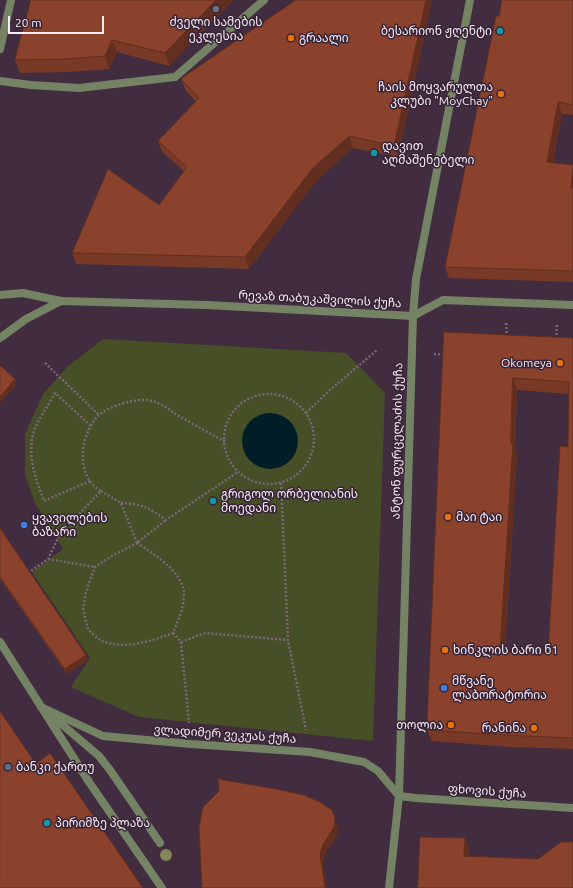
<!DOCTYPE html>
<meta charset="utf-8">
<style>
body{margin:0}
#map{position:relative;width:573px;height:888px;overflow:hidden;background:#422d40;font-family:Ubuntu,sans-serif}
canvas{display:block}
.scale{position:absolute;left:8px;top:16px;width:96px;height:18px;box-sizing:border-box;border:2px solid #f8ebf7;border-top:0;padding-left:5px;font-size:12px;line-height:14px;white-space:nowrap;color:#f8ebf7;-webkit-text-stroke:3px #372436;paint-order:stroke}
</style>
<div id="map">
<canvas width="573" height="888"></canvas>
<div class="scale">20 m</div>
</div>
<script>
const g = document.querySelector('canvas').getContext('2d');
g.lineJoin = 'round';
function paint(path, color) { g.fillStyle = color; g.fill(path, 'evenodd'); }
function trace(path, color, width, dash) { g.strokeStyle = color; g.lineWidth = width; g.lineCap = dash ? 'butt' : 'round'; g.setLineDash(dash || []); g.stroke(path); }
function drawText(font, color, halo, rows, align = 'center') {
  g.font = font + ' Ubuntu,"Noto Sans Georgian",sans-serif'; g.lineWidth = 3; g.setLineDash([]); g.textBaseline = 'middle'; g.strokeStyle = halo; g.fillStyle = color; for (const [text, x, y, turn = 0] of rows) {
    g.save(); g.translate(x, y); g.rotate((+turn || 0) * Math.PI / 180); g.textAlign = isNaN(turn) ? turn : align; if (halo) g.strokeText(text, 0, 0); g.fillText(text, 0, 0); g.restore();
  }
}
const green = new Path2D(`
 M103,339L346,353L385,393L373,741L139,717L71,687L90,658L32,572L63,549L34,501L25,474V434L43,394L67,367Z`);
const water = new Path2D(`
 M242 441a28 28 0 1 1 56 0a28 28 0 1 1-56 0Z`);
const path = new Path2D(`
 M506,323L507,338
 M556,339L557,324
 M434,354L445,355
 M45,363L99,415
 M224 439a45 45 0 1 1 90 0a45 45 0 1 1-90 0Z
 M306,413L330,390L377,350
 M90,481L44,501C35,478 25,451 36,426C41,415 49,404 55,393L91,426
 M281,483L288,640L306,730
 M101,491L121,503L137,543L166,520
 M121,503C144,504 148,508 166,520L238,472
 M137,543C153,553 184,573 184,594C184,608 178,621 173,633C151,641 123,651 100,640C96,637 92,633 88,630L83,609L86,592L95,567L112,556Z
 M48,559L95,567
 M28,573L48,559L60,534L101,491C97,488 92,485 90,481C77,462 83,432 98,416C108,406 134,399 147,400C161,402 168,409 179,416C194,425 210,433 225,442
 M173,633L181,642L189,723
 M181,642L205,633L288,640`);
const service = new Path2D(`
 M0,81L31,85L79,88L175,77L264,0
 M45,710L99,756L110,770L160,843`);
const pedestrian = new Path2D(`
 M41,707L103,736L191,744L310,752L364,762L378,771L399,796L416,798L573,808
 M389,888L399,796L413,316`);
const minor = new Path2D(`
 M0,49L11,0
 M0,295L23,293L61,301L207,305L413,316L443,300L573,305
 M413,316L416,279L470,0
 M0,338L26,319L61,301
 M0,642L89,782L162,888`);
const trees = [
 [166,855]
];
const wall = new Path2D(`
 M233,0L169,66L117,52L109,69L69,72L20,73L15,60Z
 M432,0L398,157L353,148L316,181L249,269L76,264L72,253L159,205L184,171L162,152L158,141L196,102L186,91L181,79Z
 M573,0V115L562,114L553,163L573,166V282L449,278L445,267L499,16Z
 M444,332L573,338V749L510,747L432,741L427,730ZM517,390L569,394L568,447L548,654L505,652L517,455L515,450Z
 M0,528L88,660L67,674L0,579Z`);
const shadedWall = new Path2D(`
 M216,0H233L169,66L165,53Z
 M426,0H432L398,157L394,146Z
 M112,40L117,52L109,69L105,56Z
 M558,102L562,114L551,174L547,162Z
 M349,136L353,148L316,181L249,269L245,257L312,169Z
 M573,165V193L571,188Z
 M513,378L517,390L515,450L517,455L504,664L500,652L511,443Z
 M15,379L17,384L0,403V397Z
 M86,655L88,660L67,674L65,669Z
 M335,818L338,827V832L336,838L327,851L323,863L327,888H325L320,854Z
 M465,838L469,849L468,866L464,856Z`);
const building = new Path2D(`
 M31,0H216L165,53L112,40L105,56L65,59L15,60Z
 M296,0H426L394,146L349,136L312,169L245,257L72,253L108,169L159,205L187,167L158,141L199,98L181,79Z
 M502,0H573V105L558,102L547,162L573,165L571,188H573V271L445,267L496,16H499Z
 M444,332L573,338V738L505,735L427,730ZM513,378L569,382L568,447L560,446L548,654L500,652L513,443H511Z
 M0,365L15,379L0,397Z
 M0,528L86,655L65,669L0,577Z
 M0,711L36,764L50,753L143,888H0Z
 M218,779L276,789L304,795L320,802L332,810L335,818V823L333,829L324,843L320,854L325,888H202L199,828L203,807L219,791Z
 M420,837L465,838L464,856L538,859L561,842H573V888H418Z`);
const markers = [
 [216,9,4,"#6b7280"],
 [500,31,4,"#0f9aa8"],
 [291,38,4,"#e8710a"],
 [501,94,4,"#e8710a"],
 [374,153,4,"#0f9aa8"],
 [560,363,4,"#e8710a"],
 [213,501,4,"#0f9aa8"],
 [448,517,4,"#e8710a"],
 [24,525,4,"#3f7fe0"],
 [445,650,4,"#e8710a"],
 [444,688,4,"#3f7fe0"],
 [451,725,4,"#e8710a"],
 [534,728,4,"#e8710a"],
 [8,767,4,"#5c6f8a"],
 [47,823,4,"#0f9aa8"]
];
const poiNames = [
 ["ძველი სამების",216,22,"center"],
 ["ეკლესია",216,36,"center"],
 ["ბესარიონ ჟღენტი",492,31,"right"],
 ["გრაალი",299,38],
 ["ჩაის მოყვარულთა",493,87,"right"],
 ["კლუბი \"MoyChay\"",493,101,"right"],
 ["დავით",382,146],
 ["აღმაშენებელი",382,160],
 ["Okomeya",552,363,"right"],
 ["გრიგოლ ორბელიანის",221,494],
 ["მოედანი",221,508],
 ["მაი ტაი",456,517],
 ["ყვავილების",32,518],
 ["ბაზარი",32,532],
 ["ხინკლის ბარი ნ1",453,650],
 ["მწვანე",452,681],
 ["ლაბორატორია",452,695],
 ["თოლია",443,725,"right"],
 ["რანინა",526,728,"right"],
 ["ბანკი ქართუ",16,767],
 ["პირიმზე პლაზა",55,823]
];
const streetNames = [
 ["რევაზ თაბუკაშვილის ქუჩა",320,299,3],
 ["ანტონ ფურცელაძის ქუჩა",397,441,-89],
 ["ვლადიმერ ვეკუას ქუჩა",225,734,4],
 ["ფხოვის ქუჩა",487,791,4]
];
paint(green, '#464f25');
paint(water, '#001d28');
trace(path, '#7a6778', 2.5, [2, 2]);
trace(service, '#758365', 8);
trace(pedestrian, '#758365', 8);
trace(minor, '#758365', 8);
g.fillStyle = '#838755';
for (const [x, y] of trees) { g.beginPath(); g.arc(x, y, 6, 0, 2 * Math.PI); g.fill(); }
paint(wall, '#783926');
paint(shadedWall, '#612e1f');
paint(building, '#8b422c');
trace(building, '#612e1f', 1);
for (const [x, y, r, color] of markers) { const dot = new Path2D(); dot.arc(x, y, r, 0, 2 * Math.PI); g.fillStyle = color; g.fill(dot); trace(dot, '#372436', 1.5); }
drawText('12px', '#f8ebf7', '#372436', poiNames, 'left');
drawText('12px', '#f8ebf7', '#372436', streetNames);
</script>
